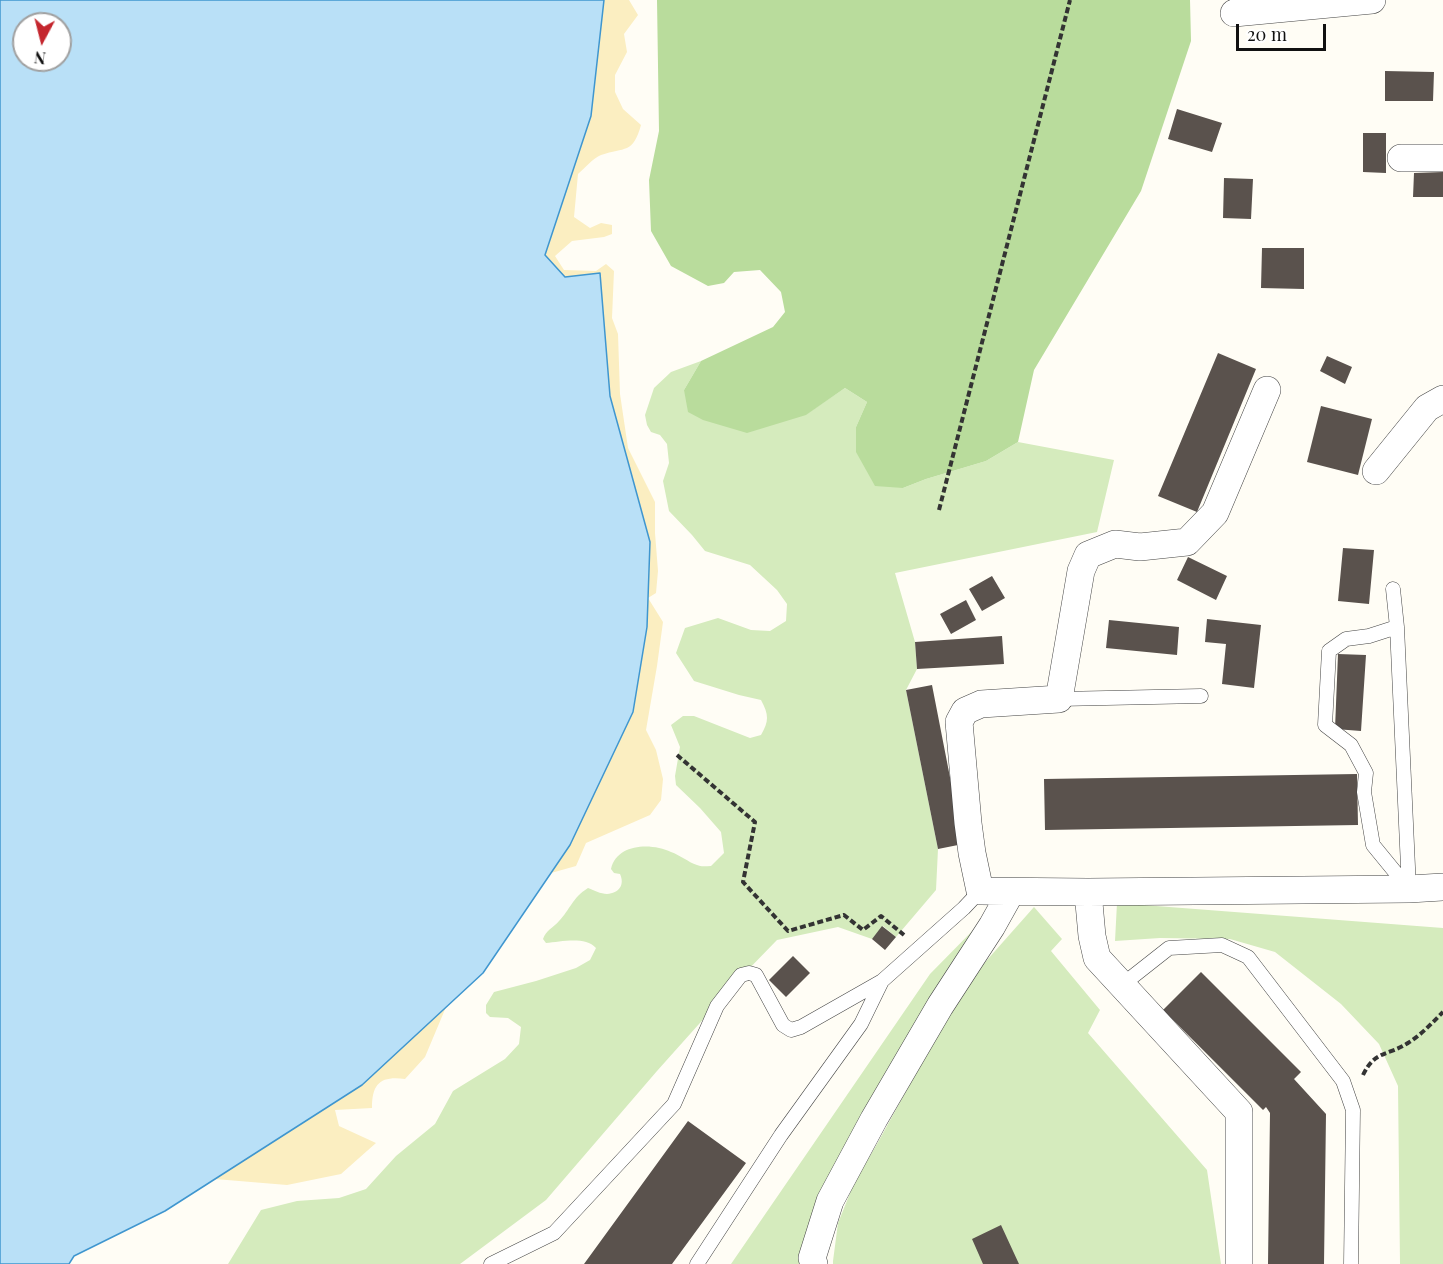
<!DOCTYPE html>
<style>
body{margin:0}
#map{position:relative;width:1443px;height:1264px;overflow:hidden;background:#fffdf5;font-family:"Playfair Display",serif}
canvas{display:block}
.north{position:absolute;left:12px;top:12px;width:60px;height:60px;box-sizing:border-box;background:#fff;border:2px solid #a0a0a0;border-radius:50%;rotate:187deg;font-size:16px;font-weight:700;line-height:24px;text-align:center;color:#111}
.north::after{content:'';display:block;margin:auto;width:21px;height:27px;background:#c4262e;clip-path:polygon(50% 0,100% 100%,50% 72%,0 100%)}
.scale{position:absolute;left:1236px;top:24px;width:90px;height:27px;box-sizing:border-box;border:3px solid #111;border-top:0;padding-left:8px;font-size:18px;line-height:21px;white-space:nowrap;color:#111;-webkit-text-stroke:4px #fff;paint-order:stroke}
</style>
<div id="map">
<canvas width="1443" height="1264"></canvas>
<div class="north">N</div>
<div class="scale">20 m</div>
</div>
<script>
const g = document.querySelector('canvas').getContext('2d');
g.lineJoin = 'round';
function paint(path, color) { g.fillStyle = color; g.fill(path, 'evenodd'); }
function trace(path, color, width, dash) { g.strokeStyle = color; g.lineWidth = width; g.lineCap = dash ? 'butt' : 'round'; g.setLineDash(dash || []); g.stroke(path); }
const green = new Path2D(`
 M701,361L684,390L805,415L845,388L867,402L856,427L903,488L926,479L986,461L1018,442L1114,460L1097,532L895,573L915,642L917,669L906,690L938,849L936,890L896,937L883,926L872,939L838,927L777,940L741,977L657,1071L546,1200L460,1264H228L261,1210L297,1201L339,1198L366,1189L396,1156L435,1124L453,1091L505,1059L519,1044L521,1027L508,1018L490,1017L486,1013V1005L494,992L536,981L576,968L590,960L596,948C585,936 561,942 546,943L543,939C546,930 553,928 559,921C570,910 572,898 588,888C593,890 601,894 607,894C619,893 625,885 620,874L614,873L611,869C617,843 652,843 671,852C680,855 688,862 697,865C701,867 706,866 711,866L724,853L721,832L700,808L676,785L675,776L680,747L671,725L683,716H694L750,738L761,735C769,721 769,715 761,700L739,695L694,681L676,653L685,628L718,618L751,630L770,631L786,621L787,604L777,590L750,565L705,551L692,535L669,511L663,481L669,463L667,444L660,435L651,432L647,425L645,415L654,388L671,372Z
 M1117,903L1443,928V1264H1400L1398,1086L1379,1044L1341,1004L1275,952L1230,939L1160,938L1115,941Z
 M1034,907L1062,939L1051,951L1100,1010L1088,1033L1207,1170L1221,1264H833V1261L838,1223L855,1181L877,1144L964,986Z
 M986,917L803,1264H731L930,974Z`);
const forest = new Path2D(`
 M657,0H1190L1191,41L1141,191L1034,370L1018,442L986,461L926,479L903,488L875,486L856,452V427L867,402L845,388L806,415L747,433L703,420L688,412L684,390L701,361L773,327L785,312L781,292L760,270L734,272L724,283L708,286L671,266L651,231L649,180L659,131Z`);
const sand = new Path2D(`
 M604,0H629L638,15L624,34L627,52L615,75V92L623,109L641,125C633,154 625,147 601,155C593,158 585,168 578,174L574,217L590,228L601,223L612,225V234L604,237L572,241L555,256L564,270L596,271L606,264L614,271L612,318L618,334L620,394L628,448L655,502V533L658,571L656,593L648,598L663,622L657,666L646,730L656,750L663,779L661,800L650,815L586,843L576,866L551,873L570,845L647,627L650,542L610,396L600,274L565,277L545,255L591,116Z
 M446,1007L425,1057L405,1079C381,1076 372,1083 372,1108L335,1110L339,1126L376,1143L341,1174L287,1185L215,1179L362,1085Z`);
const water = new Path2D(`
 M0,0H604L591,116L545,255L565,277L600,273L610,396L650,542L647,627L633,712L570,845L483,973L362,1085L165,1211L74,1256L69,1264H0ZM24,24H60V60H24Z`);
const building = new Path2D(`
 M1385,71L1434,72L1433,101H1385Z
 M1177,109L1222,123L1212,152L1168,139Z
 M1363,133H1386V173L1363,172Z
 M1443,172V197H1413L1414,173Z
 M1224,178L1253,179L1251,219L1223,218Z
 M1262,248H1304V289L1261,288Z
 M1218,353L1256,369L1197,512L1158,496Z
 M1327,356L1352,367L1345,384L1320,371Z
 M1321,406L1372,419L1358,475L1307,462Z
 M1343,548L1374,550L1369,604L1338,601Z
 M1188,557L1227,576L1216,600L1177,580Z
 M992,576L1005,598L982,611L969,589Z
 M966,600L976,620L951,634L940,614Z
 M1207,619L1261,625L1254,688L1222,684L1226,644L1205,642Z
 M1109,620L1179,627L1177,655L1106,648Z
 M1002,636L1004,664L917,669L915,642Z
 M1338,654L1366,655L1361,731L1335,729Z
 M932,685L963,844L938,849L906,690Z
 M1357,774L1358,825L1045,830L1044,779Z
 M882,926L896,937L885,950L872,939Z
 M793,956L810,973L786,997L769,980Z
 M1201,972L1301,1072L1294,1079L1326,1114L1324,1264H1268L1270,1113L1266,1107L1263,1110L1163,1010Z
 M688,1121L746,1163L672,1264H584Z
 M1001,1225L1019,1264H983L972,1239Z`);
const path = new Path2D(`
 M939,510L1070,0
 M677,755L755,822L743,882L788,931L844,915L863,930L881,916L904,935
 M1363,1075C1375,1050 1388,1056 1408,1043C1421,1035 1432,1023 1443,1012`);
const lane = new Path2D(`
 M1393,589L1397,627L1409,889
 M1397,627L1369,636L1346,639L1329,651L1325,725L1351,745L1366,773L1364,792L1373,845L1409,889
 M1059,699L1201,696
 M1122,985L1169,948L1222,945L1248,957L1343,1081L1353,1110L1351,1264
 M491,1264L554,1233L674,1104L717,1006L741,975L749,973L756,975L783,1025L791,1030L801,1027L882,981L964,908L980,891
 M697,1264L781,1135L861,1024L882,981`);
const street = new Path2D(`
 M1234,13L1372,0
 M1401,158H1443
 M1267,390L1215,513L1187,542L1140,547L1115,544L1088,555L1081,571L1059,699L981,704L965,711L959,722L968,823L972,853L980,891L1088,892L1409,889L1443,887
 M1376,471L1427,408L1443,399
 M1088,892L1092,936L1097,958L1239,1112V1264
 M814,1264L812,1258L830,1201L874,1119L940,1006L992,926L1011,892`);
paint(green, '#d5ebbd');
paint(forest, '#b9dc9c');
paint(sand, '#fbeec1');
paint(water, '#b9e0f7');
trace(water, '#3f96cf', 1.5);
paint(building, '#5a524d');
trace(lane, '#444', 15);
trace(street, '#444', 28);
trace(path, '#333', 4, [6, 3]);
trace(lane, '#fff', 14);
trace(street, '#fff', 27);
</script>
